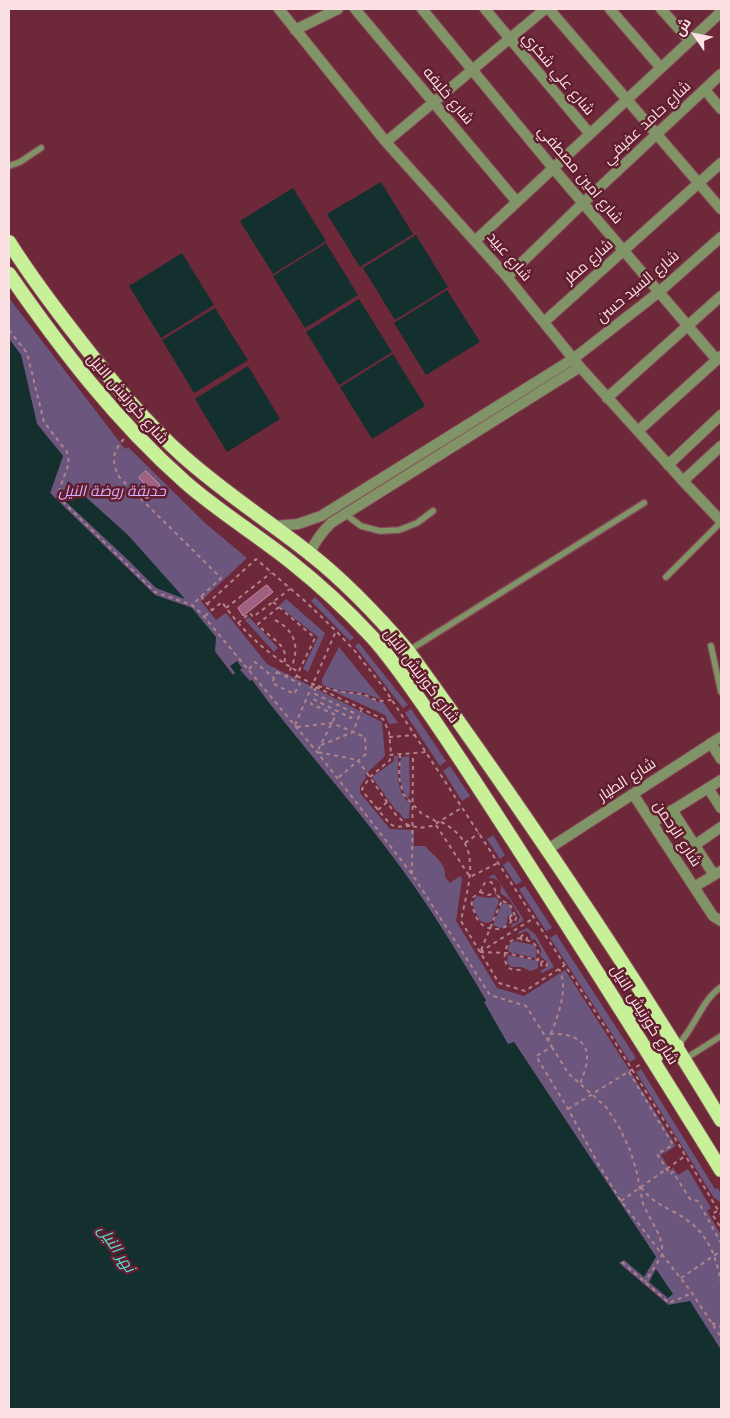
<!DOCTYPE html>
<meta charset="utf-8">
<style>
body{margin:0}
#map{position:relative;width:730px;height:1418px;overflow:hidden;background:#6d2939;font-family:"Libre Baskerville",Cairo,serif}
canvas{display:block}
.frame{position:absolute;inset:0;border:10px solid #fbe1e4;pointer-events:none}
.north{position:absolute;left:670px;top:10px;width:50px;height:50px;-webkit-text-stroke:4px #611e2f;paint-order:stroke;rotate:303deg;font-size:14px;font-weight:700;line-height:20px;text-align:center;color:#fbe1e4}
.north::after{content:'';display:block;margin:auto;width:18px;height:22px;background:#fbe1e4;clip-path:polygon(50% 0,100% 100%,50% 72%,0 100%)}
</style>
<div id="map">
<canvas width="730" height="1418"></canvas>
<div class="frame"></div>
<div class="north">ش</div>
</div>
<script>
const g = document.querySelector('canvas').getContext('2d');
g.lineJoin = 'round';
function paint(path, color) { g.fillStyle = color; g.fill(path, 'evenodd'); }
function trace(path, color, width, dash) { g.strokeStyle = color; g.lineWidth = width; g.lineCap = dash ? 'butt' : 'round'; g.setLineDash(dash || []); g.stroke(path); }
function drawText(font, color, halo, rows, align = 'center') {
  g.font = font + ' "Libre Baskerville",Cairo,serif'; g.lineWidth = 5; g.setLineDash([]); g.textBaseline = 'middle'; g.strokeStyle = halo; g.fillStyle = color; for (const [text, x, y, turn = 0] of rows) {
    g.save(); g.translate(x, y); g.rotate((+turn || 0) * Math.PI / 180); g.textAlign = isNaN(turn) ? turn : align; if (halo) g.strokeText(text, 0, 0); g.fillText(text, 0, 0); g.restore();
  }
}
const green = new Path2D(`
 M9,298L125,449L128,447L205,523L247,558L201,601L216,620L226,613L267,664L382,722L385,756L365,775L366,777L360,787V793L390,829L414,830V846H425C432,855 447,863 445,877L450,883L460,876L462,879L456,921L497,988L524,996L565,970L630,1071L676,1146L661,1155L670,1170L673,1168L678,1175L688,1169L711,1208L707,1211L721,1235V1350L712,1336L669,1305L619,1263L623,1260L656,1257L514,1042L508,1045L483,1002L486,1000C456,950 425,900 390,853C346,794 296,740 252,680L250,681L240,670L233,675L215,651L192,608L155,595L50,493L63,456L37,424L21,355L9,339Z
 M315,597L354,638L350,641L311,601Z
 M286,599L325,633L308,672L303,669L318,637L279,606Z
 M249,617L278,648L274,652L245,620Z
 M359,643L408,705L403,708L355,646Z
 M339,647L382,700L364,693L339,690L322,685V679Z
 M326,688L364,695L378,702H383L398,723L389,724L385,715Z
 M411,709L446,761L440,766L405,713Z
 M394,756H398C398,771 396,794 410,803L409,818L404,819L398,811L397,812L372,777L394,761Z
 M409,756L410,790L408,800C399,787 399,771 401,757Z
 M450,766L470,796L462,801L443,771Z
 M493,835L505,855L500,859L487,839Z
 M509,861L522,881L516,885L503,865Z
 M494,874L524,920L511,928L512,924L518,922L520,917L509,899L501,894C500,892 501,890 501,887C500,880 493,877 487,878Z
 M525,886L552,928L546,931L519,889Z
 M477,896L488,898L496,897L499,901L492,921C479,928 476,912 472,903Z
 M502,903L509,904L513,914L508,916L506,926L500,928L493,925Z
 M527,928L535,934L554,967L542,973L540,971L547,967L548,963L540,956L541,950L535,939L532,940L529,933L525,931L519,934L518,932Z
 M556,934L636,1058L630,1062L550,938Z
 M515,941L534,945L537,950L536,958L509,952L508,949L510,943Z
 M508,955L538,961V968L531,971L521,967H511L507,963Z
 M641,1069L715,1189L718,1188L721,1194V1202L714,1198L636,1072Z`);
const water = new Path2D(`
 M381,182L413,234L360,267L327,214Z
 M293,188L326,241L273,274L240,221Z
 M416,235L448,287L395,320L363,268Z
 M326,243L358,295L305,328L273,276Z
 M182,253L214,305L161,338L129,286Z
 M447,290L480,342L426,375L394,323Z
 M359,299L392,352L339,385L306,332Z
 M215,308L248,360L194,393L162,340Z
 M9,339L21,355L37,424L63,456L50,493L155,595L192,608L216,637L215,652L233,675L235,673L230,666L237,661L242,668L240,670L250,681L252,680C295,739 345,793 389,852C425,899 456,949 486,1001L484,1002L508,1044L514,1042L656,1257L644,1277L624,1260L619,1263L668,1305L690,1301L721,1350V1409H9Z
 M393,354L425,406L372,439L340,387Z
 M248,366L280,419L227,452L195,399Z
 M68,481L128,535L185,599L156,588L127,559L65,501L63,494Z
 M656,1269L673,1294L668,1298L649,1282Z`);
const building = new Path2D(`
 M146,471L160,485L153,492L139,478Z
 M267,585L273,592L243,616L238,608Z`);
const path = new Path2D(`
 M9,330L27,353L44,422L67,452L69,463L57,496L155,592L192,605L201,613L317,752L412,874L490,995L526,1006L552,1047L536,1056L568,1109L600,1167L621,1201L692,1293L721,1337
 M124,439C112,451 111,464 120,478L221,578L192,605
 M201,596L212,610
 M273,602L315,638L294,681
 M207,604L256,559L306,602L336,631L354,650L384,688L613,1039L673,1135L721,1215
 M279,607L258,624C267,638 290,643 284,663
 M226,608L271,573
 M205,616L222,602C242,631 268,655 299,672
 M275,620C300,633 300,655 286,677
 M238,623L250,613L253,617L290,589
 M249,669L255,662L274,678
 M277,672L300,684L294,694L272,683Z
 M297,676L317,686L313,693L354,713L351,718L313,699L311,704L336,715L317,752L358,760L396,815L406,824L419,828L432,826L463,807
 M318,686L343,692L363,694L378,701L393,700
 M316,687L383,719L389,732L391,754
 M295,725L336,631
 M297,727L332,723L365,737L366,754L338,778
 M389,737L416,735
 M321,745L353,732L362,708
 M400,754L399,777L403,794L421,813L439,823
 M378,810L387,802
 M441,822C485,844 468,883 461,921L499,983L525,991L565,965
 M436,825L470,877L498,863
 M410,826L396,827L390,824L364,793L362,789L370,777L390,760L389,755L427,752
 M465,843L479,833
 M412,874L413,754
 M480,892L488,895L496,893
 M510 918a3 3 0 1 1 6 0a3 3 0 1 1-6 0Z
 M512,920C505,933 484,931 478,920C476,918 476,915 475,913C473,909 471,906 472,901C472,896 476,896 479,893C482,890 482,886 485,883L491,882C496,887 494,893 499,897C507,906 510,900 515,916
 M521 938a3 3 0 1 1 6 0a3 3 0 1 1-6 0Z
 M521,938C517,939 512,939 509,943C504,948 502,965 511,969C514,970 519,970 523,970
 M526,940C536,942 540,950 538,960
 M481,950L502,900
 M480,952L534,918
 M480,952L506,953L542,961
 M541 964a3 3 0 1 1 6 0a3 3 0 1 1-6 0Z
 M550,1034C566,1033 587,1037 587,1057C587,1066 583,1076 580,1084
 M548,1041C556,1020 570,990 559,969
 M552,1047L568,1073L606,1107L619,1127L630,1150L637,1173L643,1204L660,1237L662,1247V1255L645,1282
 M629,1072L673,1145L657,1154L670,1174L673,1172L690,1199L698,1201L721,1243
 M568,1109L641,1064
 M641,1187C650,1200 661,1205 674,1212C705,1228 715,1250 721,1283
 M621,1201L685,1156
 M717,1211L712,1214L721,1228
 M622,1262L669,1303L692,1293
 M681,1278L721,1251
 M712,1323L721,1327`);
const service = new Path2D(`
 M9,166L20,162L41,148
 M345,514L361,526L380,531L399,530L417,523L433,511
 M666,577L721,522
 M711,646L721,692
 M408,651L644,503
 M677,1046C695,1028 701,1001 721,987
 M685,1059L721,1036`);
const minor = new Path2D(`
 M279,9L386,142L507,277L580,367L683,481L721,521
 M355,9L517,202
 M422,9L553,168L717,360
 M485,9L590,134
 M549,9L721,209
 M610,9L661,68
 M661,9L690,41
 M295,30L338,9
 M705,90L721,109
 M386,142L545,9
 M475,241L721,12
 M507,277L583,203L721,74
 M544,322L721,163
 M607,398L721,296
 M638,431L721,356
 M668,465L721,415
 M683,481L721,446
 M275,526L298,524L321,516L573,359L659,292L721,237
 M310,553C315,541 321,533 331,523L580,367
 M711,743L721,759
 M708,788L721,808
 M633,794L713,916L721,921
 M672,810L714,875
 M652,823L721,780
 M695,845L721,827
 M548,849L721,737
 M694,887L721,871`);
const trunk = new Path2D(`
 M9,242C31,277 56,310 82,343C113,383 145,422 183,456C222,491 267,520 309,553C346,582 378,616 408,651C518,803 624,959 721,1120
 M9,274C61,349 116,421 185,482C218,511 256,534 291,562C320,585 347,610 372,637C391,658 408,683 424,706C455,750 484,796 514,842C584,951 653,1060 721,1170
 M622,1010C634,1017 644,1011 644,998
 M654,1061C658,1049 665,1045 677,1046`);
const streetNames = [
 ["شارع علي شكري",558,74,50],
 ["شارع خليفه",448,96,50],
 ["شارع حامد عفيفي",647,123,-43],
 ["شارع امين مصطفي",580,175,50],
 ["شارع عبيد",509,257,49],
 ["شارع مطر",589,262,-41],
 ["شارع السيد حسن",638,287,-40],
 ["شارع كورنيش النيل",127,399,49],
 ["شارع كورنيش النيل",421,676,53],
 ["شارع الطيار",627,780,-33],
 ["شارع الرحمن",677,834,57],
 ["شارع كورنيش النيل",644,1015,58]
];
const parkNames = [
 ["حديقة روضة النيل",112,492]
];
const waterNames = [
 ["نهر النيل",116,1249,56]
];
paint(green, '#6b577d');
paint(water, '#13302e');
paint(building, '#9e6280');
trace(building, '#d089ad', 1);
trace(service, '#874a58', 8);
trace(minor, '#874a58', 12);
trace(trunk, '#874a58', 16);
trace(path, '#b1828b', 2, [4, 4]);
trace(service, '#809468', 5.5);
trace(minor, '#809468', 10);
trace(trunk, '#c8f098', 14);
drawText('15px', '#fbe1e4', '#611e2f', streetNames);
drawText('italic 15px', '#d9affe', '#611e2f', parkNames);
drawText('italic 16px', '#53dbd1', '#611e2f', waterNames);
</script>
